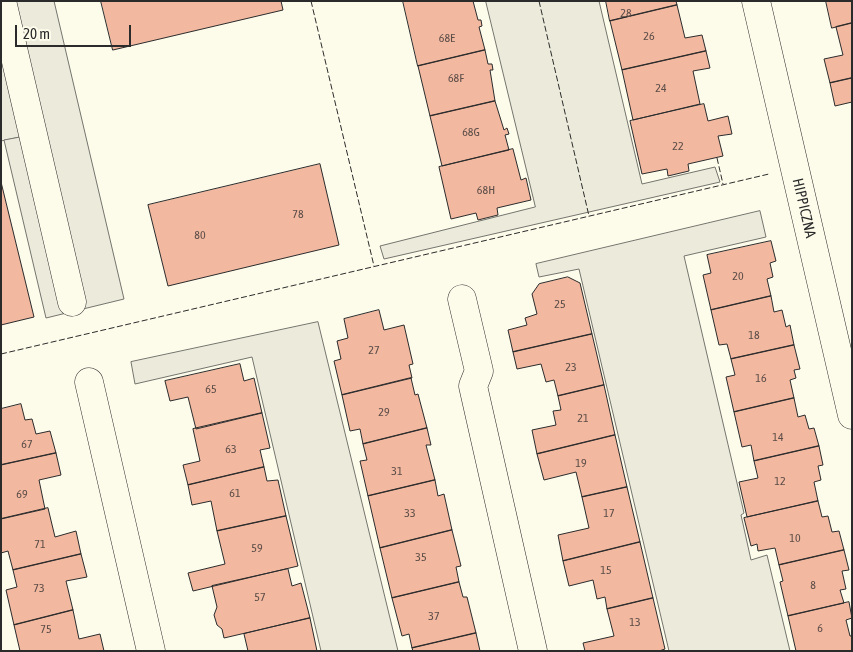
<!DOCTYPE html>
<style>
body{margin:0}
#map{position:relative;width:853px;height:652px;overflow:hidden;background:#fdfbea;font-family:"Asap Condensed",sans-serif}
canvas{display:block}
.frame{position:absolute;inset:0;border:2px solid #2b2b2b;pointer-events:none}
.scale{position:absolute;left:15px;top:25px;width:116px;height:22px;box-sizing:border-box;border:2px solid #2b2b2b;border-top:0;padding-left:6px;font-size:15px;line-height:18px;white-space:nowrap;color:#2b2b2b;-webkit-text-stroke:4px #fdfbea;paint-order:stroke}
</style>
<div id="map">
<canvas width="853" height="652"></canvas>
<div class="frame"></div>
<div class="scale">20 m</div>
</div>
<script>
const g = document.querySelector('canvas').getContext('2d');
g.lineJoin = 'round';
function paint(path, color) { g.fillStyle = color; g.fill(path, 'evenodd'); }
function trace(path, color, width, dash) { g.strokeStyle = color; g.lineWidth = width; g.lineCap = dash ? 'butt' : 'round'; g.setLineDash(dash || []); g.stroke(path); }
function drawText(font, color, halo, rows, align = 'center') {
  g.font = font + ' "Asap Condensed",sans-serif'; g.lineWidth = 4; g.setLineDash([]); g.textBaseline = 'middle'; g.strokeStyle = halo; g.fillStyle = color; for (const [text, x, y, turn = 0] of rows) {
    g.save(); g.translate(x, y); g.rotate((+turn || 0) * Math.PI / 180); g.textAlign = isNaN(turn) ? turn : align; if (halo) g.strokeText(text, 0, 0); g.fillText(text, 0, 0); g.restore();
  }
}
const green = new Path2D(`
 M486,1H599L642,184L715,167L720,182L384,259L380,246L535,207Z
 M1,54L20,137L1,141Z
 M760,211L766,237L684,256L744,513L741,515L751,560L767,555L790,651H669L579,269L539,277L536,264Z
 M318,322L398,651H321L252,357L135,384L131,362Z`);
const parking = new Path2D(`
 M1,1H54L124,299L46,318L4,140L20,137Z`);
const building = new Path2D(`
 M101,1H281L283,10L113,50Z
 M403,1H473L478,20H481L482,26L479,27L485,50L418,66Z
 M606,1H676L677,5L610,21Z
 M826,1H852V23L832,28Z
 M677,5L685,38L702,35L706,51L622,70L610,21Z
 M852,23V78L830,83L824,59L843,55L836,27Z
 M485,50L488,64H492L493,70H490L495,101L430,116L418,66Z
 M706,51L710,68L693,71L700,104L633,120L622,70Z
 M852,78V102L835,106L830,83Z
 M495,101L504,130L507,128L509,134L505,135L509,150L442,166L430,116Z
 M704,104L708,121L728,116L732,134L718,136L723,156L688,164L689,171L668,176L667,169L642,174L630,121Z
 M513,149L521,180L526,178L531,200L497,208L498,215L478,220L476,213L451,219L439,167Z
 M320,164L339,245L168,286L148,205Z
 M1,182L34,317L1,325Z
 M771,241L776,261L770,263L773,277L767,279L771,296L711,310L703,275L711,273L707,255Z
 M568,277L580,283L592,334L513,352L508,330L527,325L525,318L537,314L532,294L539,284Z
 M771,296L774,312L782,310L786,327L790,325L794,345L731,359L727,344L719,345L711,310Z
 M379,310L384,330L404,325L413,364L409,365L412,378L342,395L334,361L341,359L337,341L348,338L344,319Z
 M592,334L604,385L558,396L554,380L546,382L541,364L517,369L513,352Z
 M794,345L800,369L794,370L796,378L790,380L794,398L734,412L726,377L735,375L731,359Z
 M240,364L244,381L254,378L262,413L196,429L188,397L170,401L165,381Z
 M411,378L415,395L418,394L427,428L363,444L360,429L350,431L342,395Z
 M604,385L615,435L537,454L532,430L556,425L553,411L561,410L558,396Z
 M794,398L798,417L805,415L809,429L814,428L819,446L754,461L751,445L742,447L734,412Z
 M21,404L25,420L32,419L36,434L50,431L56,453L1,465V409Z
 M262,413L270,448L260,450L264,467L188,485L183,465L200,461L193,429Z
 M427,428L431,445H426L435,480L368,496L360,461L367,460L363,444Z
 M615,435L627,487L582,497L576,472L544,480L537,454Z
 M819,446L823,465L818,466L821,480L814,482L818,501L747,517L739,482L758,478L754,461Z
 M56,453L61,475L39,480L45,509L1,519V465Z
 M264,467L267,481L278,480L286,516L217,531L211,501L192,505L188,485Z
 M435,480L438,496L444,494L452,530L380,548L368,496Z
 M627,487L640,542L563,561L558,535L589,528L582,497Z
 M818,501L822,517L828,516L832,532L839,531L844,550L779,565L775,548L758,551L757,544L751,546L744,518Z
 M48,508L55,537L76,531L81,554L13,570L8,551L1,553V519Z
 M286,516L298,566L193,591L188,573L225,564L217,531Z
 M452,530L461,566L456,567L459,582L392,598L380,548Z
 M640,542L653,598L607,609L605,597L597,599L593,580L569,586L563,561Z
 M844,550L849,570L842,571L846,589L840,590L844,603L788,616L780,582L783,581L779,565Z
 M81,554L87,577L66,581L73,610L14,625L6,590L17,587L13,570Z
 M288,569L292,586L301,583L310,618L224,638L222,629L217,625L214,615L217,607L212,586Z
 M459,582L463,597H467L476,633L412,648L409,634L402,636L392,598Z
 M653,598L665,649L659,651H585L583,643L614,636L607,609Z
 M849,602L852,618L846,620L850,636H852V651H796L788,616Z
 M73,610L79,639L100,634L104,651H20L14,625Z
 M310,618L317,651H248L244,634Z
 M476,633L480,651H413L412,648Z`);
const minor = new Path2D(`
 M2,1L72,302
 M756,1L852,415
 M462,299L479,371L473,386L533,651
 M89,382L151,651`);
const fence = new Path2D(`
 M311,1L374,266
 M539,1L589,216
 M717,158L723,184
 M1,354L769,174`);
const numberNames = [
 ["28",626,13],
 ["26",649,36],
 ["68E",447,38],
 ["68F",456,78],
 ["24",661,88],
 ["68G",471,132],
 ["22",678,146],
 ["68H",486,190],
 ["78",298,214],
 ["80",200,235],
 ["20",738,276],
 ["25",560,304],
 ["18",754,335],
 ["27",374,350],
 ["23",571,367],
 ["16",761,378],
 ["65",211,389],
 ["29",384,412],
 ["21",583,418],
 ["14",778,437],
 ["67",27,444],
 ["63",231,449],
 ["19",581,463],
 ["31",397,471],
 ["12",780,481],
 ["61",235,493],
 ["69",22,494],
 ["33",410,513],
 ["17",609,513],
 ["10",795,538],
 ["71",40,544],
 ["59",257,548],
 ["35",421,557],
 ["15",606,570],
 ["8",813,585],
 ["73",39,588],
 ["57",260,597],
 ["37",434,616],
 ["13",635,622],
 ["6",820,628],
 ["75",46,629]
];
const streetNames = [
 ["HIPPICZNA",804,208,77]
];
paint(green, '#ecebdb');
trace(green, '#74746e', 1);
paint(parking, '#eceadb');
trace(parking, '#74746e', 1);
paint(building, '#f2b8a0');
trace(building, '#2b2b2b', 1);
trace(minor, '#2b2b2b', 29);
trace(minor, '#fdfbea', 28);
trace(fence, '#2b2b2b', 1, [6, 2.5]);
drawText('12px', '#5d4e48', null, numberNames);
drawText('15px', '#2b2b2b', '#fdfbea', streetNames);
</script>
